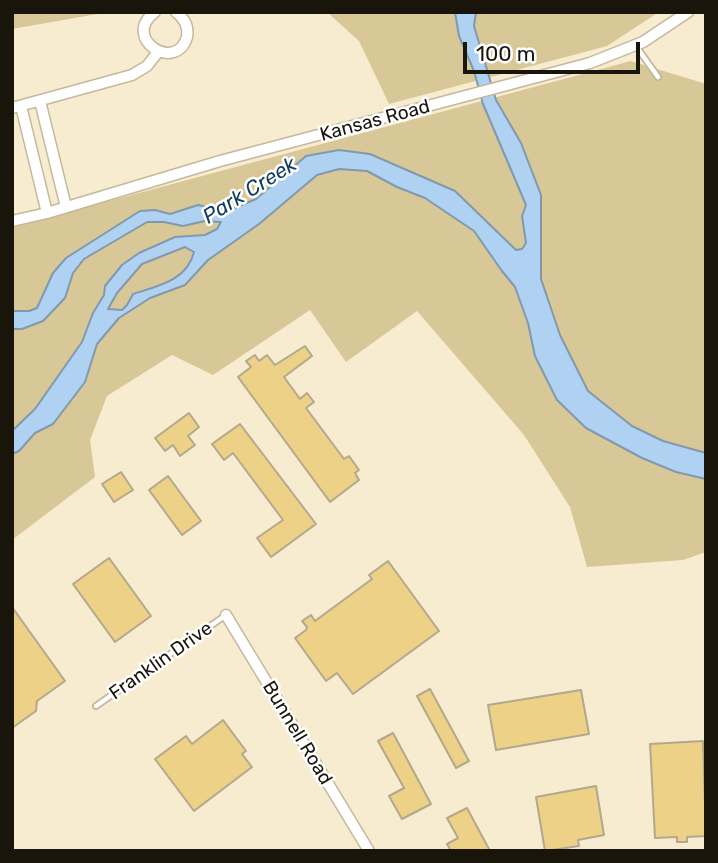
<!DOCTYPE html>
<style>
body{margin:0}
#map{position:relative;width:718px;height:863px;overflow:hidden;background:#f7eccf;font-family:Rubik,sans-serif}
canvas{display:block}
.frame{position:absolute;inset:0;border:14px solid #19150a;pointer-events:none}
.scale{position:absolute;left:463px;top:42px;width:177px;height:32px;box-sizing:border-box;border:4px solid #19150a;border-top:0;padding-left:9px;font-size:21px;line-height:24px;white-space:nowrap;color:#19150a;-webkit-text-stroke:5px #fff;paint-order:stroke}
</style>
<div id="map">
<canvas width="718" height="863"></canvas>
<div class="frame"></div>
<div class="scale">100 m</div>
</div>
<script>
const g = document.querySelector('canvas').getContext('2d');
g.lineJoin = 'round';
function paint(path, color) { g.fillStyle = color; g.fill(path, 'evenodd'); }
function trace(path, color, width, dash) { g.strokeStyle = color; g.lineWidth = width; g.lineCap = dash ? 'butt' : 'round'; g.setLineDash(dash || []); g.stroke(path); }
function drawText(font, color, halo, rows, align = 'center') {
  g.font = font + ' Rubik,sans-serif'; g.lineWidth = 5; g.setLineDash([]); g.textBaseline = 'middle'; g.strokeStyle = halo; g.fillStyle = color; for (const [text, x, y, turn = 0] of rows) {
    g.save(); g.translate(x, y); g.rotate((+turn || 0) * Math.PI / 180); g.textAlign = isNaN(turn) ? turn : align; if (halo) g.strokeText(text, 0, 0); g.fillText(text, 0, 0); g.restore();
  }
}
const green = new Path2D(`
 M12,12H109L12,29Z
 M327,12H659L607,46L389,104L359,41Z
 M631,61L706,84V552L683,560L587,567L570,507L524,435L417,311L346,362L310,310L213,375L172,355L107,396L90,440L95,477L12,540V227Z`);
const water = new Path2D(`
 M455,12H476L474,26L496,100L521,143L541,195V279L560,335L588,391L632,426L663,441L706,453V479L676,472L642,458L586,428L557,400L535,356L528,323L515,287L502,271L474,231L425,198L397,187L367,171L339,169L317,175L259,224L208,260L185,285L150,298L119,318L97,344L85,382L53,424L35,433L19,451L12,454V431L35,409L82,342L93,313L104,295L105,286L122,265L139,253L175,237L205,235L217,229L221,222L205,221L183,226L164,222H147L84,259L73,273L65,298L43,321L22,329H12V311H29L37,308L53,273L66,258L140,211L155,210L170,214L198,205L216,209L235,208L256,199L306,156L339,150L370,154L455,191L516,250L522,249L526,243L522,216L526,205L483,104L474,71L459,36ZM185,247L194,252C187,281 157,286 133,294L127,305L122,310L108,309L117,293L142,264Z`);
const building = new Path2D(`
 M305,346L312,356L284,377L300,399L307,393L314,402L306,408L344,459L349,456L359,470L355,473L359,480L330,502L238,377L251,367L246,361L255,355L259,361L267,355L275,365Z
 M189,413L199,427L188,436L195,445L180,456L173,445L165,451L155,438Z
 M240,424L316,524L271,557L257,538L283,520L233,453L224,460L212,444Z
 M121,472L133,490L114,502L102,484Z
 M168,476L201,521L182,535L149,490Z
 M109,558L151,616L115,642L73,584Z
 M388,561L439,631L353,694L337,673L326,681L295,638L306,630L307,627L302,621L311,615L315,621L372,579L369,575Z
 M12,607L65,681L37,701L36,711L12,728Z
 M430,689L469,761L456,768L417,696Z
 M581,690L589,734L496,750L488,705Z
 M223,720L246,751L242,754L252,767L194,811L155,759L186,736L192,744Z
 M393,733L431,804L402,819L389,796L404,788L378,741Z
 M703,741L706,836L687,837V842H677V837L655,838L650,744Z
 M596,786L604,835L578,840L579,846L545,851L536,797Z
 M467,808L490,851H451L447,844L458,838L447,818Z`);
const service = new Path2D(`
 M636,46L658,77
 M96,706L226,615`);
const minor = new Path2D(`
 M155,12C120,38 176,74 187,37C189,26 184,18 176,12
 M40,101L66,207
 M21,106L47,213
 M12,108L132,75L147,66L158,52
 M12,221L47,213L220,161L590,63L643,42L688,12
 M226,615L369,851`);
const streetNames = [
 ["Kansas Road",375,121,-15],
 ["Franklin Drive",161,661,-35],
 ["Bunnell Road",297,733,59]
];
const waterNames = [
 ["Park Creek",250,191,-32]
];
paint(green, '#d8c797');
paint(water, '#afd2f3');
trace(water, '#8299ad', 2);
paint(building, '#ecd186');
trace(building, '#b2a88d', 2);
trace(service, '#c4b99d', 8);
trace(minor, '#c4b99d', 13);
trace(service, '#fff', 4.5);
trace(minor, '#fff', 10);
drawText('19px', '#19150a', '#fff', streetNames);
drawText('italic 21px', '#103c5f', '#fff', waterNames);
</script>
